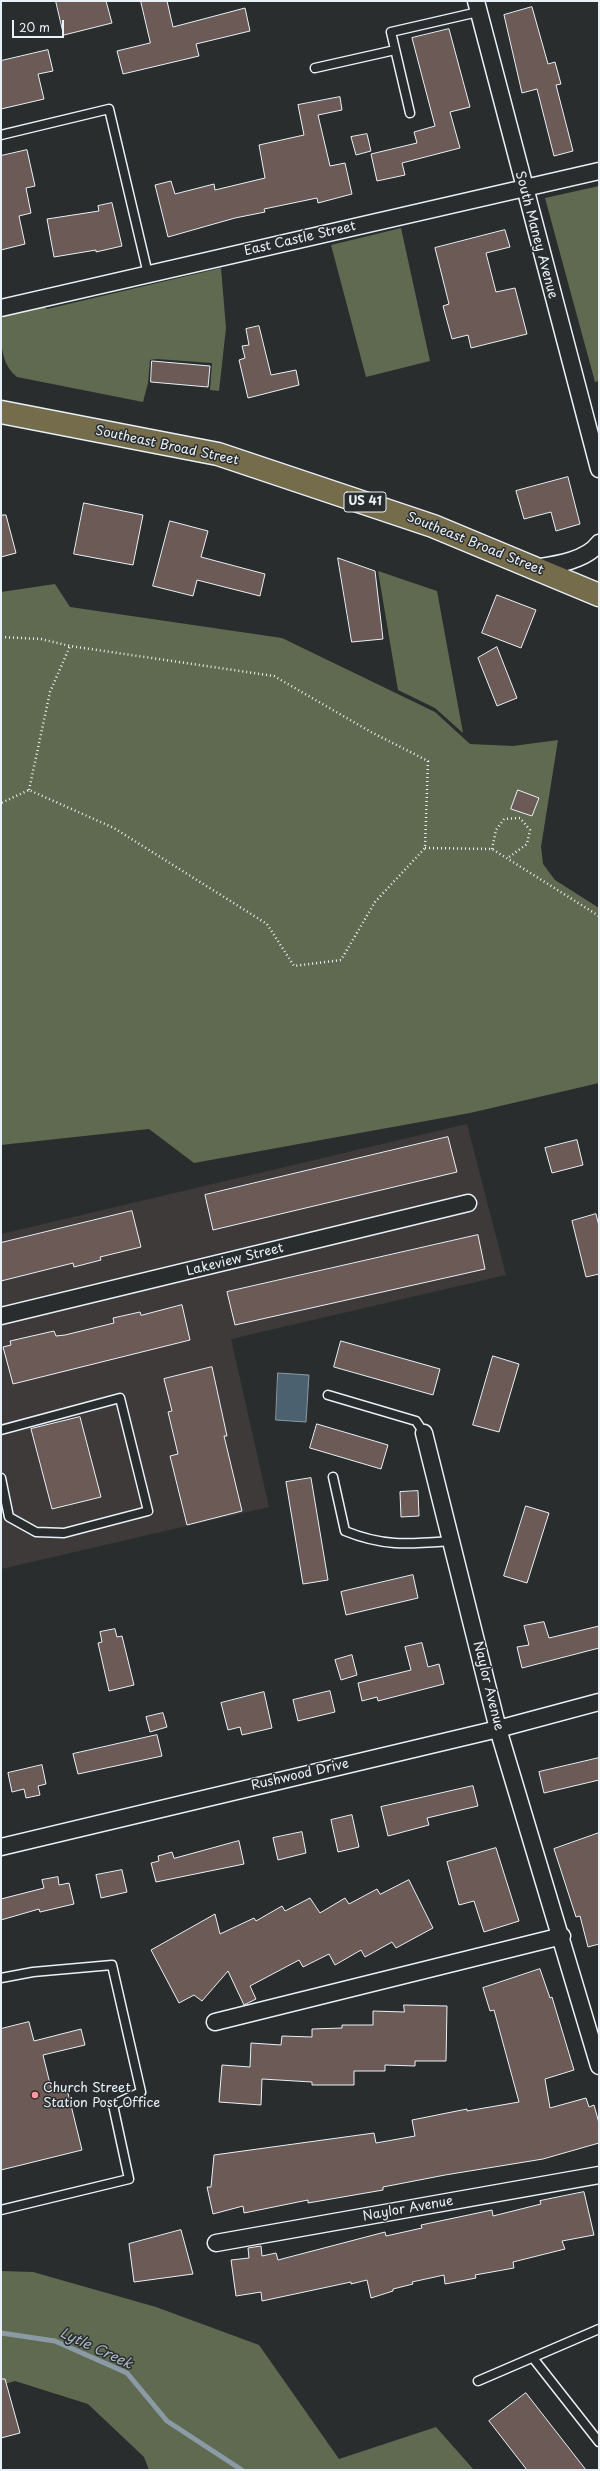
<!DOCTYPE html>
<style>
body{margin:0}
#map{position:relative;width:600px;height:2471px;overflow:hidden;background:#2a2d2e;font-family:"Playpen Sans",sans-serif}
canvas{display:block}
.frame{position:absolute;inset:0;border:2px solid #e8f1f8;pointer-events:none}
.scale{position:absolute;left:12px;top:20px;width:52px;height:18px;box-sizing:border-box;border:2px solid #e8f1f8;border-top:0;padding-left:5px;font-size:12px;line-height:14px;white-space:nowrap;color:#e8f1f8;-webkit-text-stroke:3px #2a2d2e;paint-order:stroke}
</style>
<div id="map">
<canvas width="600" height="2471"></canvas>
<div class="frame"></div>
<div class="scale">20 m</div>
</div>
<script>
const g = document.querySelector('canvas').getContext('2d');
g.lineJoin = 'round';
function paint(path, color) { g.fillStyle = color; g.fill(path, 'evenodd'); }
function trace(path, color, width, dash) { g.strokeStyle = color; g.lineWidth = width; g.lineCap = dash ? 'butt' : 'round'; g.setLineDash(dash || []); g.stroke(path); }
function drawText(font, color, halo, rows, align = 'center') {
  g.font = font + ' "Playpen Sans",sans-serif'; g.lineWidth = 3; g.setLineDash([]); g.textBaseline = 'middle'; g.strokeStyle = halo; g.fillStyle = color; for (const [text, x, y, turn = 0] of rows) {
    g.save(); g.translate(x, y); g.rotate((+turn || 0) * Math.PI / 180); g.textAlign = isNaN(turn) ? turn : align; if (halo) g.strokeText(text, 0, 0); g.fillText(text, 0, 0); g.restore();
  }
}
const built = new Path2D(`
 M467,1124L506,1275L231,1339L269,1507L1,1569V1234Z`);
const green = new Path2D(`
 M599,186V381L595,382L545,198Z
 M401,228L430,361L366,377L331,245Z
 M221,268L226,328L219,391L210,390L212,363L157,359L150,360L148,383L143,402L17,377C0,363 1,342 1,320L6,314L43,306L47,309Z
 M378,571L437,591L463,733L435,708L398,690Z
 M55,584L70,607L282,638L435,712L470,744L513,746L558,740L541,847L543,864L555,880L599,908V1083L470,1113L194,1163L149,1129L1,1145V592Z
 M1,2271L33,2272L156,2307L259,2345L339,2459L436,2427L474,2470H149L144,2457L88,2404L15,2381L1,2385Z`);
const water = new Path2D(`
 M278,1373L309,1375L306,1422L276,1420Z`);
const stream = new Path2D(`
 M1,2333L55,2341L127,2373L167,2421L242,2470`);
const building = new Path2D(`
 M56,1H106L112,23L64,35Z
 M141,1H167L173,27L245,8L250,31L196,44L199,56L123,74L117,51L150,43Z
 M532,7L548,64L555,62L561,84L556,85L573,151L554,156L537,89L522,93L504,15Z
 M449,29L470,107L450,112L460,148L402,163L405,175L377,181L371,154L417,143L414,132L435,126L412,38Z
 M48,50L53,71L38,74L44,99L1,109V61Z
 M340,97L342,110L318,115L330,166L345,163L352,194L318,203L317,198L264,209L265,212L235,218L168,237L155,185L171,181L175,194L214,184L215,190L265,178L259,145L304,135L298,105Z
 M367,134L371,151L356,155L351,137Z
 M27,150L35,186L26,188L31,213L19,216L25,244L1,250V156Z
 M112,203L122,246L96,252V250L54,257L47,219L99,211L98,206Z
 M505,230L510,247L486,253L496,292L515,288L527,334L471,348L468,335L452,339L443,306L449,304L435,248Z
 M259,326L271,375L296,370L299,385L248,398L239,360L245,358L242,346L249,345L246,329Z
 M152,361L210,366L208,387L151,382Z
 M568,477L580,524L556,531L551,512L524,519L516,491Z
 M84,503L143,515L133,565L74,554Z
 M1,515H6L16,553L1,557Z
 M170,521L208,531L201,557L265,574L260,596L197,580L193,596L153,586Z
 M338,558L375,571L383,639L352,642Z
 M497,595L536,610L521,648L482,633Z
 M497,647L517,698L497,706L478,658Z
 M518,790L539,798L532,816L511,809Z
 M448,1137L457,1172L213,1230L205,1195Z
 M577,1140L583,1165L552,1173L545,1148Z
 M132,1211L141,1247L100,1257L101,1260L74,1267L73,1263L1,1281V1243Z
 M596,1214L599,1226V1274L586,1277L572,1221Z
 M478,1235L485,1269L235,1325L227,1292Z
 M182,1305L190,1340L13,1384L3,1347L11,1345L10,1341L54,1331L56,1336L65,1335L114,1323L113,1318L140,1312L141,1315Z
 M341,1341L440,1369L433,1395L334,1367Z
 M493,1356L519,1364L499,1432L473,1425Z
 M212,1367L227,1436H224L242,1511L187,1525L170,1456L178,1454L168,1412L172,1411L164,1379Z
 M80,1417L101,1497L52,1509L31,1429Z
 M317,1424L388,1445L381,1469L310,1448Z
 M311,1478L328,1580L303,1584L286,1482Z
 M418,1491L419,1516L401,1517L400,1492Z
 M526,1506L549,1513L527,1583L504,1576Z
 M413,1575L418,1598L346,1615L341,1592Z
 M544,1622L549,1638L599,1626V1648L522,1668L517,1647L529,1645L524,1626Z
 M115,1629L117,1637L122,1636L134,1685L109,1691L98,1643L102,1642L100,1632Z
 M422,1643L428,1667L439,1664L444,1684L378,1701L377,1697L362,1701L358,1683L411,1670L405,1647Z
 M352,1655L357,1675L341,1680L335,1660Z
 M330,1691L335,1712L298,1721L293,1700Z
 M264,1692L272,1728L242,1735L240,1727L228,1730L221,1703Z
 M163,1713L167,1727L150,1732L146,1717Z
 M157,1735L162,1756L78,1774L73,1754Z
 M599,1758V1780L544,1793L539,1772Z
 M42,1765L46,1784L38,1786L40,1795L26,1798L24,1789L12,1792L8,1773Z
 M473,1786L478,1806L427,1818L429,1825L388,1836L381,1807Z
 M352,1815L359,1847L338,1852L331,1820Z
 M302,1832L306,1853L278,1860L273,1838Z
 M599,1833V1944L588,1947L580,1916L576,1917L554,1849Z
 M239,1841L244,1864L156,1882L151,1863L159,1861L158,1856L172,1852L174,1858Z
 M496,1848L519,1921L484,1932L474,1901L459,1905L447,1862Z
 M122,1870L127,1892L101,1898L96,1875Z
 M58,1877L59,1885L69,1883L74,1904L40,1912L39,1909L1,1920V1899L44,1888L42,1880Z
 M409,1880L433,1928L396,1948L392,1942L365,1957L361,1950L335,1965L329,1954L303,1967L299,1960L250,1986L256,1999L244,2005L228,1971L202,2001L194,1995L179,2003L151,1950L215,1914L220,1934L254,1918L256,1921L282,1906L285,1911L310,1898L320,1913L345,1898L349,1904L377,1889L380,1894Z
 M540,1969L550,1998L552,1997L574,2070L545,2079L550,2108L586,2098L589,2107L594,2105L599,2123V2143L543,2159L445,2175L383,2187V2190L308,2203V2200L244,2213L243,2206L213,2214L207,2187H211L214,2155L374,2133L376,2143L415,2136L412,2120L467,2109V2111L519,2102L494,2010L490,2011L483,1988Z
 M404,2005L447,2006L446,2061H415V2066L385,2065V2071H354V2085H312V2082L262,2079L261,2105L219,2102L222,2065L250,2067L251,2043L281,2045L282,2036L312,2037V2029L342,2028V2025H373V2011L404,2012Z
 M29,2022L34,2041L81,2029L85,2045L43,2055L52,2092L67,2089L82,2150L1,2170V2029Z
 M584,2192L594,2235L562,2241L565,2249L513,2262L514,2268L475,2275L476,2278L445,2284L444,2275L412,2282L413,2284L393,2289V2291L371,2298L367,2280L351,2284V2282L262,2301L261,2292L236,2296L231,2260L249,2258L248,2248L261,2246L262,2256L276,2253L278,2260L385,2232L386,2236L422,2228L421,2225L492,2210L493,2216L541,2204L540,2201Z
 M181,2230L193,2274L134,2282L129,2244Z
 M1,2379H5L20,2433L1,2438Z
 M526,2393L586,2470H527L489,2421Z`);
const path = new Path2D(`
 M1,637L41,639L70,646L274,676L371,732L428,761L425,848L375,902L341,960L294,966L267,924L114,828L29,790L1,803
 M29,790L50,692L70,646
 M425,848L492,849L599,916
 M492,849L496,830L504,819L520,818L530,830L527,844L509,857`);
const lane = new Path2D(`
 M315,68L395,50
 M410,113L391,32L478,12
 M1,135L109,109L148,274
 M328,1395L416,1421L424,1433
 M1,1430L120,1398L148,1511L64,1533L36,1532L9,1517L1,1478
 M333,1477L345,1531C384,1547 410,1544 451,1541
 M1,1978L33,1972L112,1965L141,2092L113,2105L129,2179L1,2210
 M533,2358L599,2442
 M478,2381L599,2329`);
const street = new Path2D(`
 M476,1L599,469
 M1,308L599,171
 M534,568C554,565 586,561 599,543
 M1,1316L468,1203
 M424,1433L498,1729L599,2066
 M1,1847L498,1729L599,1702
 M215,2022L562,1936
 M216,2243L599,2175`);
const primary = new Path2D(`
 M1,412L218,454L433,526L599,595`);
const markers = [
 [35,2095,4,"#ff9aa2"]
];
const shields = [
 [365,502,42]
];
const shieldNames = [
 ["US 41",365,502]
];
const streetNames = [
 ["South Maney Avenue",536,235,75],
 ["East Castle Street",300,239,-13],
 ["Southeast Broad Street",167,446,12],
 ["Southeast Broad Street",475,544,22],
 ["Lakeview Street",235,1260,-14],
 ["Naylor Avenue",488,1686,76],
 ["Rushwood Drive",300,1775,-13],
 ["Naylor Avenue",408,2209,-10]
];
const poiNames = [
 ["Church Street",43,2088],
 ["Station Post Office",43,2103]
];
const waterNames = [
 ["Lytle Creek",96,2349,25]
];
paint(built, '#3e3a3a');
paint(green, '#5f6a51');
paint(water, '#4b616f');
trace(water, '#8a9ba6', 1);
trace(stream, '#8a9ba6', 5);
paint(building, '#6c5a56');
trace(building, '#e8f1f8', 1);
trace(lane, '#e8f1f8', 11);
trace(street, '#e8f1f8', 19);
trace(primary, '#e8f1f8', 25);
trace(path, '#e8f1f8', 2.5, [1, 3]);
trace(lane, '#2a2d2e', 8);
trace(street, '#2a2d2e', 16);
trace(primary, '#746c4b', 22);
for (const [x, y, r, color] of markers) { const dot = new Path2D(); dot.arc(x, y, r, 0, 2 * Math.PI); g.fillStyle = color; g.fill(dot); trace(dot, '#2a2d2e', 1.5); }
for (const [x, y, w] of shields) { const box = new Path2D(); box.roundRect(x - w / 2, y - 10, w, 20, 3); g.fillStyle = '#2a2d2e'; g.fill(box); trace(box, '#e8f1f8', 1); }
drawText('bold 12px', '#e8f1f8', null, shieldNames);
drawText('13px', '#e8f1f8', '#2a2d2e', streetNames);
drawText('13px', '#e8f1f8', '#2a2d2e', poiNames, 'left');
drawText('italic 14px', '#a9b7c1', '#2a2d2e', waterNames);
</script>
